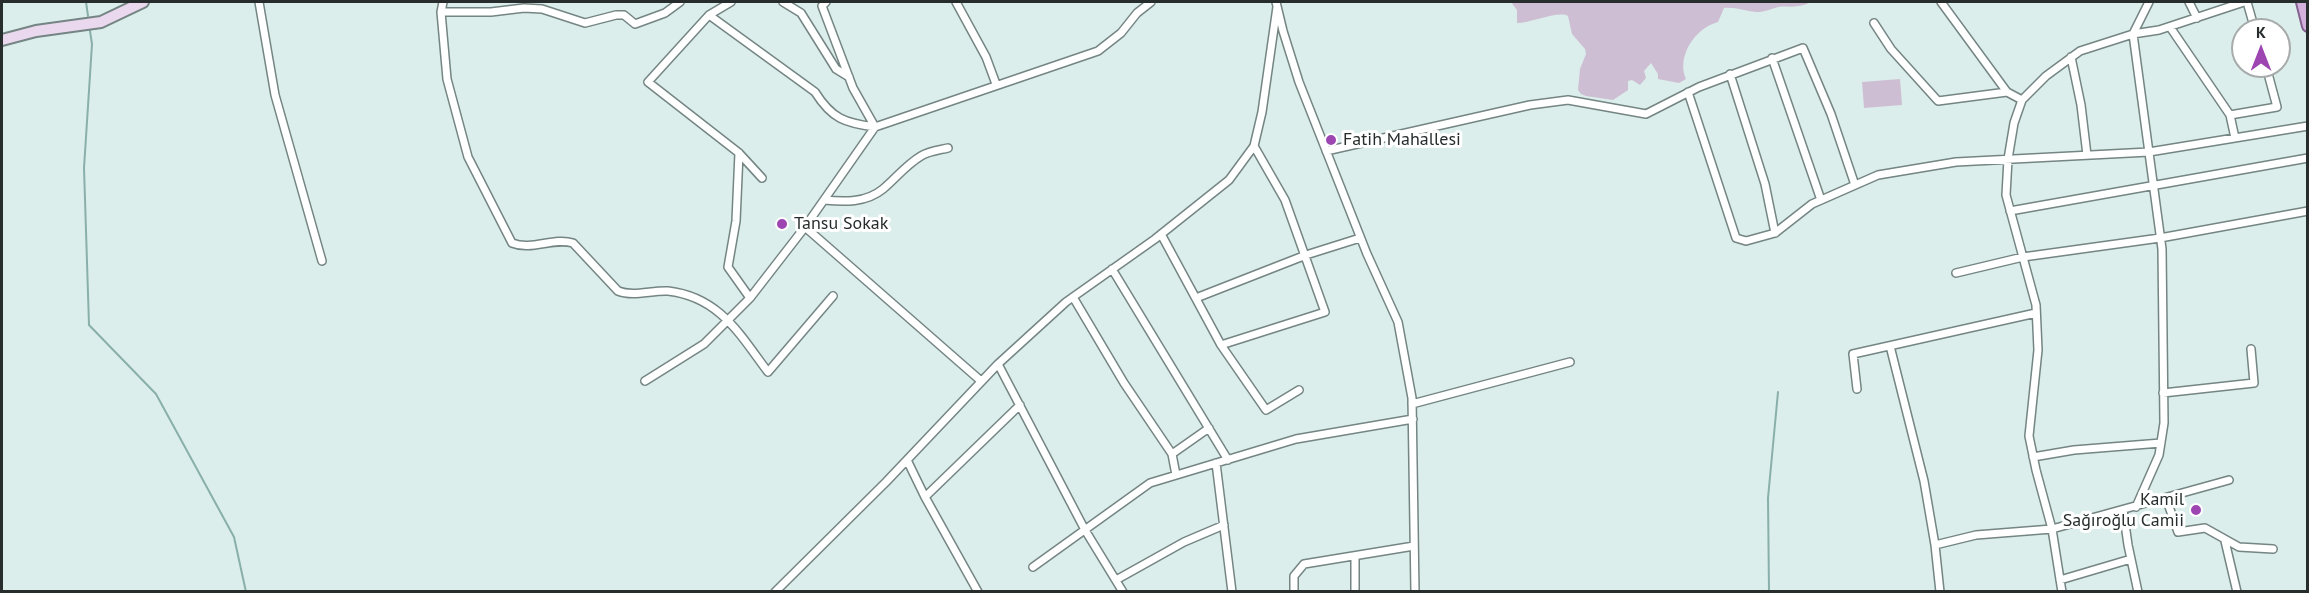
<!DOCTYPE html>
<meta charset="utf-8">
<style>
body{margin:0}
#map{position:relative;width:2309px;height:593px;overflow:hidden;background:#dbeeeb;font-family:"PT Sans",sans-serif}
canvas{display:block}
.frame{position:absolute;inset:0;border:3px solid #262d2c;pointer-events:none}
.north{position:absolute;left:2231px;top:18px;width:60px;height:60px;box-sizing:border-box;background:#fff;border:2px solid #a8abab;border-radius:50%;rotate:0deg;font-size:16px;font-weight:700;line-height:24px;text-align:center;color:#262d2c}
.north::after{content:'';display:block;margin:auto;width:21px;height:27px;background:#9d46b2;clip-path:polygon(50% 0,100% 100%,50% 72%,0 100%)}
</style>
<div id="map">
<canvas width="2309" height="593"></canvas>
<div class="frame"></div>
<div class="north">K</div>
</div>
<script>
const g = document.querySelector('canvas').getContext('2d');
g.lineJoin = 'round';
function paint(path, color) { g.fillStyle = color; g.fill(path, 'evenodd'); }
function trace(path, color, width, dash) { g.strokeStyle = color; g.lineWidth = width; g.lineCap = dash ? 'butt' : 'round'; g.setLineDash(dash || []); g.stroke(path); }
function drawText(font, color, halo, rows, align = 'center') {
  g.font = font + ' "PT Sans",sans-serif'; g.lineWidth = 6; g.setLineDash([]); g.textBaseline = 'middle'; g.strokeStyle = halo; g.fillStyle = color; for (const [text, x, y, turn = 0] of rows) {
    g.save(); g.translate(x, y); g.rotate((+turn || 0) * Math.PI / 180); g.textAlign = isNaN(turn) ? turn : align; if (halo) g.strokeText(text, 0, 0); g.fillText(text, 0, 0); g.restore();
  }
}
const green = new Path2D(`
 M1511,2H1812C1808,3 1803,6 1798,6C1790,8 1783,5 1775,8C1768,10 1764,12 1756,12C1745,11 1735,7 1724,8L1718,22C1695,28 1676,57 1686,79L1679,83L1658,79V74L1651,63L1644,71L1646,78L1640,85L1632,80L1628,81V90L1613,100L1586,96L1581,94L1578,90L1580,69L1586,54L1585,49L1572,34L1568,16C1559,10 1531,23 1517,23V10Z
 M1900,79L1902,105L1864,108L1862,82Z`);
const stream = new Path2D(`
 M86,2L88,16
 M90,31L92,44L84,168L89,325L156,394L234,537L246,592
 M1769,592L1768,498L1778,392`);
const street = new Path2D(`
 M259,2L275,95L322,261
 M443,2L441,12L447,79L468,157L512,243C532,251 553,237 573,243L618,291C633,297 652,290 668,291C720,297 740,335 768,372L833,296
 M731,2L709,15L648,82L739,153L762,178
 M783,2L801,13L836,69L849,77
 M826,2L822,6L853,88L875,127
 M956,2L986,57L996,84
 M1276,2L1283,31L1299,82L1367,254L1398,322L1412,398L1415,592
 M1941,2L2007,92L2022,100
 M2189,2L2197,18
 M2247,2L2255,30
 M441,12H491L524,8L542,9L585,23L616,15H624L635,24L665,13L680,2
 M709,15L815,92C832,119 845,123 875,127L1098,51L1121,33L1137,13L1151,2
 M1874,23L1891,49L1938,101L2007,92
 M2170,27L2230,115L2235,138
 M2071,57L2081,105L2087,155
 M1772,58L1821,200
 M1730,74L1765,184L1775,233
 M1688,92L1736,238L1746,241L1775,233L1812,204L1878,175L1956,162L2149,152L2308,126
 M2230,115L2277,107L2266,66
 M1326,151L1530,105L1568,100L1646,114L1699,87L1803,48L1831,114L1855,185
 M739,153L736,221L728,267L750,298
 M824,200C844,202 866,203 883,189C896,178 906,165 921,156C929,151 940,150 948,148
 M2010,211L2308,158
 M805,227L981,381
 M1161,234L1221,345L1266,410L1299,390
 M1112,269L1228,460
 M1956,273L2023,257L2160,238L2308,211
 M1073,297L1124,383L1172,454L1176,475
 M1196,298L1306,255L1360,238
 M1221,345L1325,312L1285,200L1254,146
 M1890,346L1924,481L1935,545L1940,592
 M998,364L1085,530L1123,592
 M645,381L704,344L750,298L805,227L875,127
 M1857,389L1853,354L2036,313
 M2163,393L2254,383L2251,349
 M1412,404L1570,362
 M1172,454L1209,428
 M2033,457L2074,450L2161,443
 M907,460L925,497L978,592
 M1216,463L1232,592
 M925,497L1020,405
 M2166,498L2178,532L2205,528L2239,547L2273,549
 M2136,507L2159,455L2164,423L2162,249L2133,34L2149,2
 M2123,510L2128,545L2138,592
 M2225,541L2237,592
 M1935,545L1976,535L2052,529L2229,480
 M1033,567L1150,483L1296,439L1413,419
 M1116,580L1184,542L1224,525
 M2060,580L2131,559
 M775,592L886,482L998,364L1066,302L1155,239L1229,180L1254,146L1262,112L1277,7
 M1294,592V576L1304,564L1414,546
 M1355,592V557
 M2062,592L2052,529L2036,470L2029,436L2038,350L2036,305L2006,195L2008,159L2014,123L2022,100L2046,76L2080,51L2133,34L2159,30L2244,2`);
const secondary = new Path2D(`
 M2,40L36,31L101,22L143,2`);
const primary = new Path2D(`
 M2302,2L2308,26`);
const markers = [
 [1331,140,6,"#9d46b2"],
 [782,224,6,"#9d46b2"],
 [2196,510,6,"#9d46b2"]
];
const poiNames = [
 ["Fatih Mahallesi",1343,140],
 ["Tansu Sokak",794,224],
 ["Kamil",2184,500,"right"],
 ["Sağıroğlu Camii",2184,521,"right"]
];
paint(green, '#cebed3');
trace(stream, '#89afaa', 2);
trace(street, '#748583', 10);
trace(secondary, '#748583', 14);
trace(primary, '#856191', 14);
trace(street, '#fff', 7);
trace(secondary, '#ead8ee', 10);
trace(primary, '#d4b1dd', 10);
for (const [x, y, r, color] of markers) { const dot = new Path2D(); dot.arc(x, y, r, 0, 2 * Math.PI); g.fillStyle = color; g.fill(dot); trace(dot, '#fff', 2); }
drawText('18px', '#262d2c', '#fff', poiNames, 'left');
</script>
